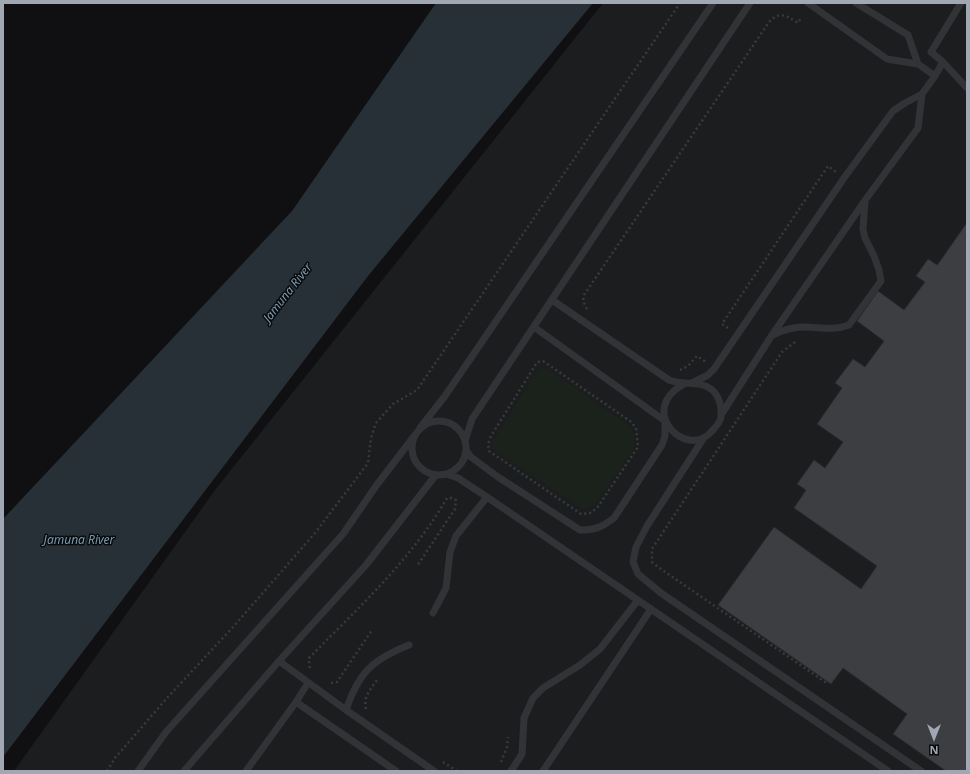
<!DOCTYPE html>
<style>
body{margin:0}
#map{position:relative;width:970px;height:774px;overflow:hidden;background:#101012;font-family:"Noto Sans",sans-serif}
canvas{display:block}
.frame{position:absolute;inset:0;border:4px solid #a1a8b3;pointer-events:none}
.north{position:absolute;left:914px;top:718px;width:40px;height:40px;-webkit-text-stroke:3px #0b0b0d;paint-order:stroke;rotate:180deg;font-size:11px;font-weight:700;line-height:16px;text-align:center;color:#a1a8b3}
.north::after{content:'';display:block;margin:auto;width:14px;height:18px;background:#a1a8b3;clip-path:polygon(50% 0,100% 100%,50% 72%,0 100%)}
</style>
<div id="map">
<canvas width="970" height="774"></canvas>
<div class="frame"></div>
<div class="north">N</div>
</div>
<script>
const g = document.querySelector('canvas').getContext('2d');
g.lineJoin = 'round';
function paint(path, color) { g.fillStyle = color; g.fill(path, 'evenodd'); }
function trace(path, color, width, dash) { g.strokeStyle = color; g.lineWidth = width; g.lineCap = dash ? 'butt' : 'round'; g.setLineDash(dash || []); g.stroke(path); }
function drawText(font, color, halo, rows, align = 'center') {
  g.font = font + ' "Noto Sans",sans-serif'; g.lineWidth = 3; g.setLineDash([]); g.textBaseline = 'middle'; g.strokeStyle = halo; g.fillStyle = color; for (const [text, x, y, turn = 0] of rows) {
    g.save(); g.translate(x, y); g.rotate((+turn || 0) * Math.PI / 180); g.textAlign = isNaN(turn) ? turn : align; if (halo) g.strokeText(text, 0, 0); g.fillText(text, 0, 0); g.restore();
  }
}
const built = new Path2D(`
 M603,3H967V771H14L215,490Z`);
const green = new Path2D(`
 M543,368L549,370L631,427C636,438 636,443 631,453L594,506L583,509L492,449V443L538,370Z`);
const water = new Path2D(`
 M436,3H593L368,276L3,757V519L292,211Z`);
const building = new Path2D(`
 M967,223V771H946L893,734L907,714L843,668L831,684L718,605L774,527L861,589L877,566L794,508L806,490L797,484L814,460L825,468L843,442L817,424L842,388L835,383L853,359L865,367L884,341L857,321L878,291L904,310L925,282L916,276L928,259L937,265Z`);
const path = new Path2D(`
 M587,309L583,301L584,295L769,22C779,11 786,15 798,23L801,18
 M728,328L722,324L828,166L836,172
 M795,342L782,352L652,549V562L658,567L828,684
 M543,361L630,421L636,428L638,447L597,508L590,513L581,514L489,451L488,444L491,436L536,364L538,362Z
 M680,370L688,366L697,356L706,362
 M310,668L309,665V658C358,608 412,559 447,498H451L456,500L455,509L417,566
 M331,683L337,682L372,630
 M366,709C363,697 370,690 377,680
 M443,762L457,771
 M501,762L507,747L508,737
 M107,771L115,758L167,698L234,626L315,533L368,463L371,438L376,423L393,404L417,390L680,3`);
const service = new Path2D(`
 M808,3L887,59L918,64L935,76L922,94
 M856,3L908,35L918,64
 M961,3L931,52L943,62L967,88
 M935,76L943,62
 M552,300L669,380C683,386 699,380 711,389C719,395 722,407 721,417C720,423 715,428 711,432C686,460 636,410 684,384
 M773,335C783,330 793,327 804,327C819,327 834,331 849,325L881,281L879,270L874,256L865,238L863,229L865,201
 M692,383L708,375L714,369L844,178L893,111L905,103L922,94L918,128L866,199L772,335L721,415
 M412 448a27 27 0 1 1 54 0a27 27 0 1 1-54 0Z
 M420,428L445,396L713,3
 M703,439L647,526L636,547L633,562L638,574L661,593L921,771
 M465,441L472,419L750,3
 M466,450L471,457L498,477L580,530C596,530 602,527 614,518L662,445L665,436V421L534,327
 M446,474L458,478L487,497L888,771
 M433,613L446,588L450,552L456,536L487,497
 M279,661L346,710L434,771
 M296,702L396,771
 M346,710C359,672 372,660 409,645
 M138,771L166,732L343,534L376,486L415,435
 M184,771L279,661L366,565L435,476
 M246,771L296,702L308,683
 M511,771L522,754L524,718L533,698L543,688L580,665L600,649L638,600
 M543,771L651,609`);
const waterNames = [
 ["Jamuna River",288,293,-52],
 ["Jamuna River",79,541]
];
paint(built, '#1c1d1f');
paint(green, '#1b221b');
paint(water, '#273036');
paint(building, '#3c3e42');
trace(building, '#2a2b2e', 1);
trace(path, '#373a3e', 2.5, [2, 3]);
trace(service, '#313337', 7);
drawText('italic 12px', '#769bb0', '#0b0b0d', waterNames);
</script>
